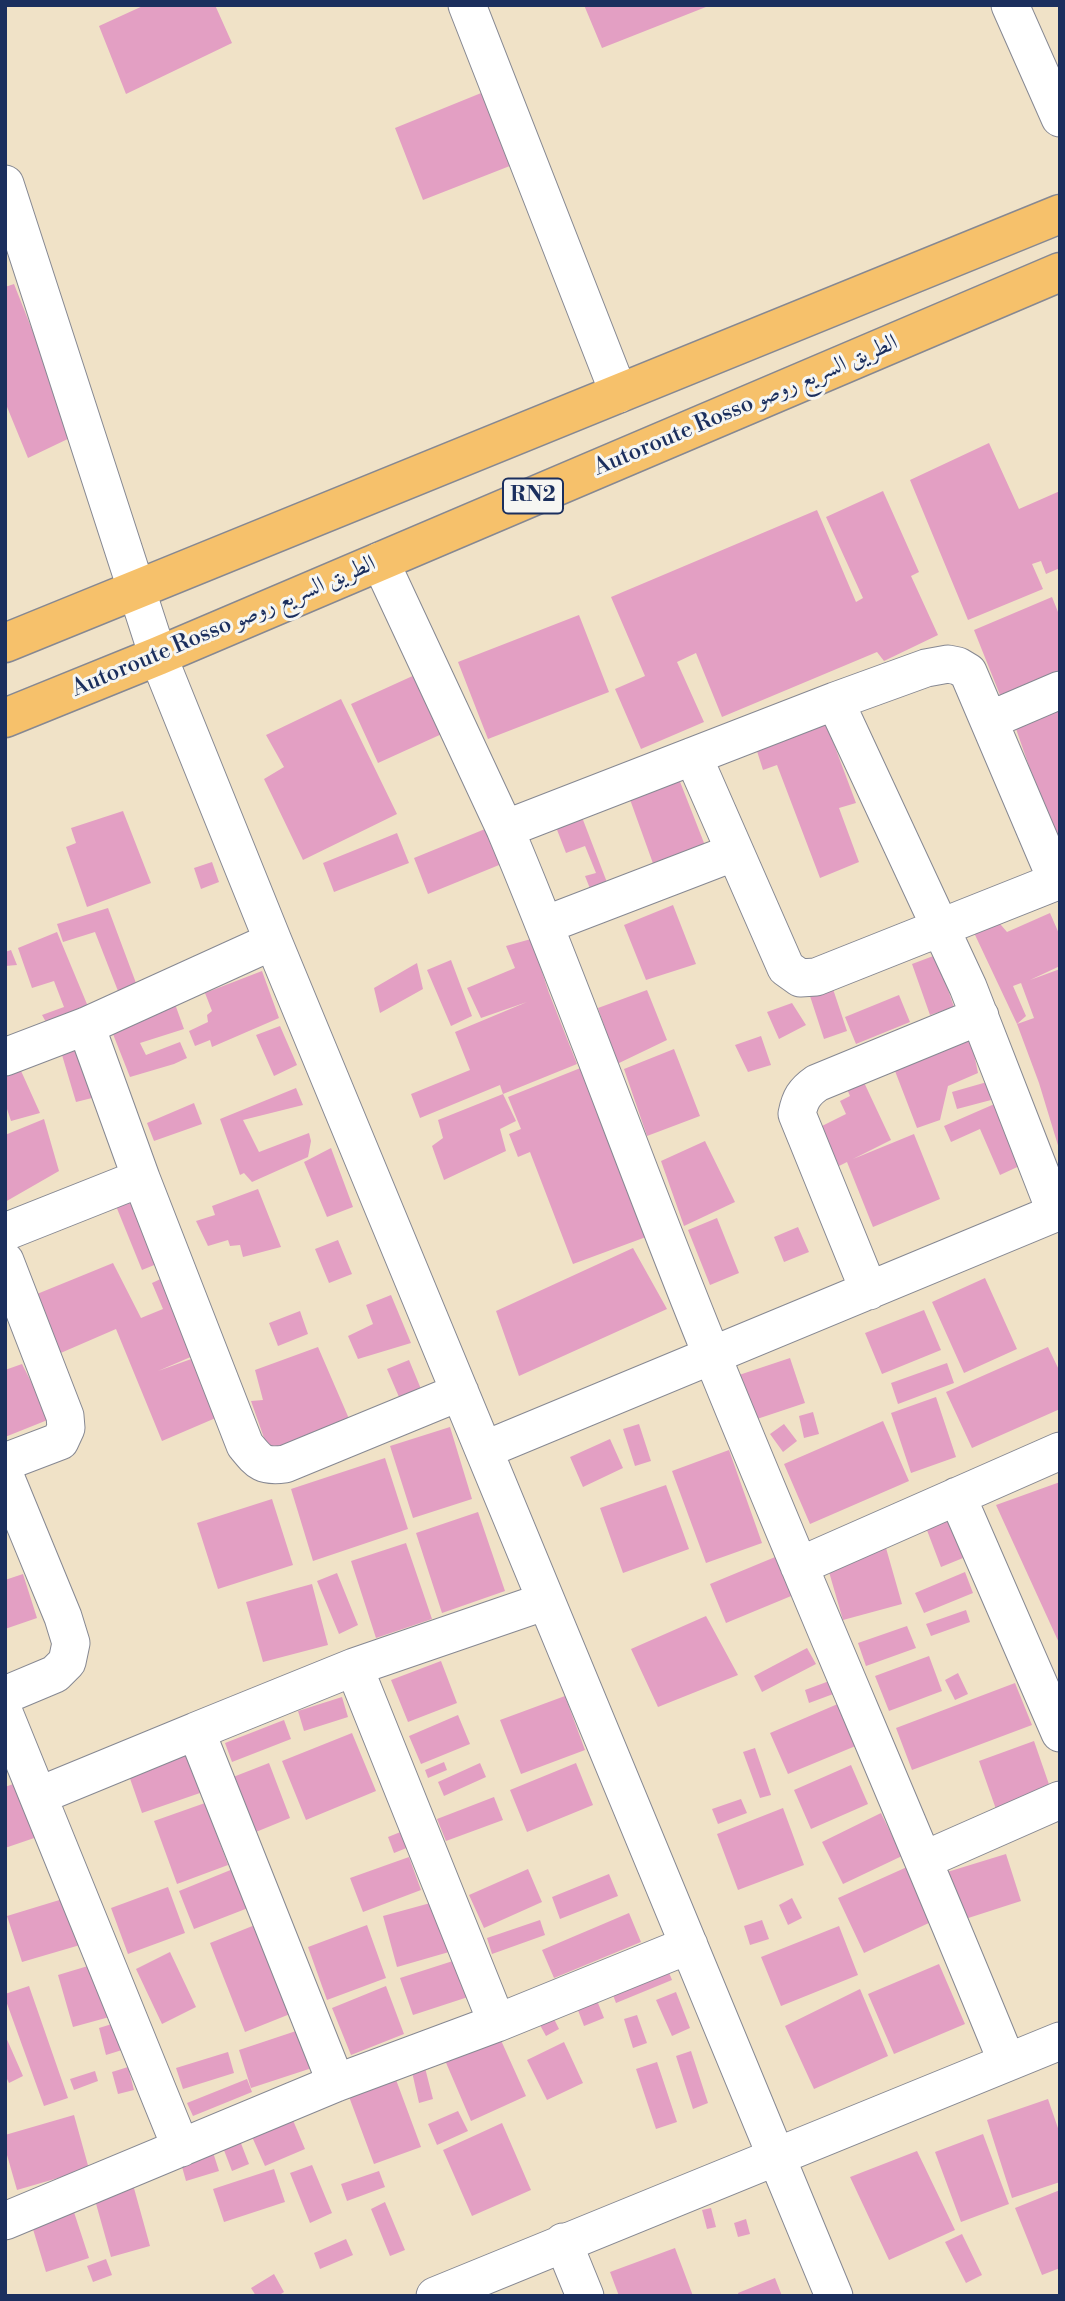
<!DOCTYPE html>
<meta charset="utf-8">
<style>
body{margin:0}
#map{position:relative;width:1065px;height:2301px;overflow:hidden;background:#f0e2c7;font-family:"Libre Bodoni",serif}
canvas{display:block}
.frame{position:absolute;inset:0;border:7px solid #1b2f5e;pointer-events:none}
</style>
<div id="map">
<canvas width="1065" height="2301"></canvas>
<div class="frame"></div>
</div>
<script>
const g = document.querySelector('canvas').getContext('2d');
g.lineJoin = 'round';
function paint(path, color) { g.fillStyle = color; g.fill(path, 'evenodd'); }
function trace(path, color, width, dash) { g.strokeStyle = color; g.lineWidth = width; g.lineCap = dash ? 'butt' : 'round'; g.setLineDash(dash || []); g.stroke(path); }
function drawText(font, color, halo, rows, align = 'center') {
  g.font = font + ' "Libre Bodoni",Amiri,serif'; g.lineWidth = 6; g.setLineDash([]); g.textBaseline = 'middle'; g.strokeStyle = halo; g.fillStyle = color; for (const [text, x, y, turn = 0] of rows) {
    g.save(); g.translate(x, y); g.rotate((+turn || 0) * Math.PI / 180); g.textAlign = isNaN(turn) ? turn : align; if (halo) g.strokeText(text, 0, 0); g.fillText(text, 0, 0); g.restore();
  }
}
const building = new Path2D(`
 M145,5H215L232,43L126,94L99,26Z
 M584,5H711L602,48Z
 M491,89L520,162L423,200L395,128Z
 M14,284L74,436L28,458L5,402V287Z
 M989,443L1019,509L1060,491V568L1046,574L1041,561L1032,564L1043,589L968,620L910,480Z
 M883,491L919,572L911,576L938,635L884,661L877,652L722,717L696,653L677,662L704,722L641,749L615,689L645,676L611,597L817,510L856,602L863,598L826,517Z
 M1052,597L1060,617V671L1000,695L974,630Z
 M579,615L609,692L488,739L458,662Z
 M417,674L444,733L378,763L351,704Z
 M341,699L397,814L303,860L264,779L284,767L266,735Z
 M1060,708V855L1015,726Z
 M823,715L856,803L839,808L859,862L820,878L777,765L763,770L756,748Z
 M677,774L706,848L655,869L628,794Z
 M123,811L151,883L87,907L66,847L76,843L71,828Z
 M580,812L608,885L591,891L585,876L596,873L585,846L566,853L554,822Z
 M490,827L504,863L428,894L414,858Z
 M397,833L409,863L334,892L323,863Z
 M212,862L219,882L201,889L194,868Z
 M673,905L696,964L646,980L624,925Z
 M108,908L136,983L118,991L95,932L63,942L57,924Z
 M989,911L1007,932L1050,913L1060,936V966L1030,980L1060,969V1152L1039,1083L1017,1024L1034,1018L1021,983L1013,986L1026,1016L1017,1024L968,920Z
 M57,932L89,1009L46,1022L42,1015L64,1007L54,981L32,988L18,948Z
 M531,939L549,993L577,1064L503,1094L516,1121L500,1129L506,1151L444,1180L432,1146L443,1138L438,1120L503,1094L500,1085L420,1118L411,1094L470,1070L455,1032L527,1002L481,1018L467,988L515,968L506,946Z
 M11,950L17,965L5,966V952Z
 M936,955L954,1007L930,1015L912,964Z
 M451,960L472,1016L451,1026L427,970Z
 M417,963L423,989L380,1013L374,988Z
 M262,971L279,1018L212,1047L210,1040L195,1046L189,1031L208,1022L207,1015L212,1011L205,993Z
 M831,983L847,1031L824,1039L808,990Z
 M647,990L667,1040L617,1064L598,1008Z
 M899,995L910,1022L856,1044L845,1017Z
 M792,1003L806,1025L779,1039L767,1012Z
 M175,1004L184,1029L140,1043L146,1055L180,1042L187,1058L174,1064L130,1077L111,1029Z
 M280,1026L297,1065L274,1076L256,1035Z
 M970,1035L978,1073L948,1086L940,1120L917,1128L895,1071Z
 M761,1036L771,1065L748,1072L735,1045Z
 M83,1044L100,1096L76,1102L62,1055Z
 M674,1049L700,1116L647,1136L624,1069Z
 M17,1062L40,1113L11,1121L5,1103V1068Z
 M583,1067L646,1237L573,1264L530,1152L518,1157L509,1134L521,1129L508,1097Z
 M861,1076L891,1140L853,1159L914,1134L940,1199L873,1227L847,1162L839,1166L820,1127L846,1114L840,1101L850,1096L845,1084Z
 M987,1082L991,1100L957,1109L952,1092Z
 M296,1088L303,1105L243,1120L259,1152L309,1133L311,1141L308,1157L252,1182L244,1173L240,1175L220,1119Z
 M999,1102L1026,1163L1000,1175L980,1129L951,1142L944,1126Z
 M194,1103L202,1124L154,1141L147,1123Z
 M44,1119L59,1171L5,1202V1135Z
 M705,1141L735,1202L684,1226L661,1161Z
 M331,1148L353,1207L327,1217L304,1162Z
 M258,1189L281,1247L243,1257L240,1245L230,1246L228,1240L208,1246L196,1221L215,1215L212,1206Z
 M138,1197L164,1261L142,1270L116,1206Z
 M717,1218L739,1273L710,1285L688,1230Z
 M798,1227L809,1252L784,1262L774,1237Z
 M338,1240L352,1274L329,1283L315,1249Z
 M633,1248L667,1309L519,1376L496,1311Z
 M113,1263L141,1318L163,1309L152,1283L167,1276L200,1353L158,1371L194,1358L218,1417L162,1441L116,1329L56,1355L37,1294Z
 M985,1278L1017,1349L964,1373L932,1302Z
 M391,1295L411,1343L358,1359L348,1336L373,1324L366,1305Z
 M924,1310L941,1350L882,1374L865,1333Z
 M300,1311L308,1334L278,1346L269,1323Z
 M318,1347L350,1421L269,1452L251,1401L263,1400L255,1370Z
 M1048,1347L1060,1372V1409L972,1448L946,1392Z
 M790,1358L805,1403L754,1420L739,1375Z
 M409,1360L421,1389L399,1397L387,1369Z
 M947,1363L954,1383L898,1404L891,1383Z
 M22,1364L50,1419L5,1437V1370Z
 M936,1397L956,1457L911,1473L891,1413Z
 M813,1412L819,1434L804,1438L799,1416Z
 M883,1421L909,1481L810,1524L784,1464Z
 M639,1424L651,1461L635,1466L623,1429Z
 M784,1424L797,1441L783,1452L770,1434Z
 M450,1427L472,1499L413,1518L390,1446Z
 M610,1439L623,1468L583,1487L570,1457Z
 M729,1450L762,1543L706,1563L672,1471Z
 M385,1458L408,1529L313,1561L291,1489Z
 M1060,1482V1645L996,1505Z
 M666,1485L689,1549L623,1573L600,1508Z
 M272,1499L293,1565L218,1589L197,1523Z
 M478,1512L505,1591L442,1613L416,1533Z
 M946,1516L963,1558L941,1567L925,1525Z
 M406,1543L432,1619L376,1638L351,1561Z
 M886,1548L902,1604L843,1620L827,1565Z
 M780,1555L796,1594L726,1623L710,1584Z
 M965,1572L973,1593L924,1613L915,1593Z
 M337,1573L358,1625L339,1634L317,1581Z
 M23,1574L37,1618L5,1629V1580Z
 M312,1584L328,1645L263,1662L246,1602Z
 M966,1610L970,1622L931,1636L926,1624Z
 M706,1616L738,1675L658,1707L631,1649Z
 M907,1626L916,1648L866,1666L858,1643Z
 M807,1648L816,1664L762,1692L754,1676Z
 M929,1656L942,1691L889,1711L875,1676Z
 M441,1661L457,1703L408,1722L391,1680Z
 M958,1673L968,1694L955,1700L945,1680Z
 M832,1680L836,1693L809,1703L805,1690Z
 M1015,1683L1032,1725L912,1770L896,1728Z
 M565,1696L585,1750L521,1774L500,1720Z
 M342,1697L348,1717L304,1731L298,1711Z
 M840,1703L858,1745L788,1774L770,1733Z
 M458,1715L470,1744L421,1764L409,1736Z
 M284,1720L291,1739L232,1762L225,1743Z
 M352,1733L376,1791L306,1820L282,1761Z
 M1034,1741L1052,1793L997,1812L979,1761Z
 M184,1747L200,1793L142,1813L126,1767Z
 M755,1748L771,1795L760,1798L743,1752Z
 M444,1762L447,1770L428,1778L425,1770Z
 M269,1763L290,1818L251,1834L228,1779Z
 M480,1763L486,1777L444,1796L438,1782Z
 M576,1763L593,1805L527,1832L510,1790Z
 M851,1765L868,1804L811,1829L794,1790Z
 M24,1780L43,1835L5,1848V1787Z
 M494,1797L503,1820L446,1841L437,1819Z
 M741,1799L747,1813L718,1824L712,1809Z
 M205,1803L228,1865L177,1884L154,1821Z
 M783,1808L804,1865L738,1890L717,1834Z
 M881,1813L902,1856L843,1884L822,1842Z
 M403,1831L409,1847L394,1853L388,1837Z
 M1006,1854L1021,1901L959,1921L944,1873Z
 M409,1857L421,1890L363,1912L350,1878Z
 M907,1867L931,1922L864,1953L838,1898Z
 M233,1869L248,1908L194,1929L179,1891Z
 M528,1869L542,1902L484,1928L469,1895Z
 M609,1874L618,1896L560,1919L552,1897Z
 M168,1887L185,1933L128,1954L111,1908Z
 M66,1898L80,1945L22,1962L7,1916Z
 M792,1898L802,1918L788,1925L779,1905Z
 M434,1902L449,1952L397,1967L383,1916Z
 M629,1913L641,1942L554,1978L542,1950Z
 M540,1920L545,1935L492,1954L487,1938Z
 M762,1920L769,1939L750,1945L744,1926Z
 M265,1921L300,2010L245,2032L210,1943Z
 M367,1925L386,1978L327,2000L308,1947Z
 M839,1926L858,1975L781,2006L761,1957Z
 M170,1952L196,2007L162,2024L136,1969Z
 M456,1960L468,1997L413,2015L400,1978Z
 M98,1963L113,2016L73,2027L58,1975Z
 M939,1964L965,2024L894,2054L868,1994Z
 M666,1965L672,1980L616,2003L610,1987Z
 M29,1986L68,2098L44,2106L5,1998V1994Z
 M386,1986L404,2034L351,2055L332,2008Z
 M860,1989L888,2056L814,2089L785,2026Z
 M676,1992L690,2028L672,2036L656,2000Z
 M596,1998L604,2018L584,2026L576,2005Z
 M549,2009L559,2029L546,2036L535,2016Z
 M637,2015L647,2043L633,2048L624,2019Z
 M115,2023L122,2050L106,2055L99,2028Z
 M495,2027L526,2096L471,2121L441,2051Z
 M302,2029L315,2067L251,2088L239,2050Z
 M5,2035L23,2076L9,2083L5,2075Z
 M564,2042L583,2083L547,2100L527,2060Z
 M691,2051L708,2103L693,2109L676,2056Z
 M228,2052L234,2073L183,2089L176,2068Z
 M423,2060L433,2099L419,2103L410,2063Z
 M657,2062L677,2122L656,2129L636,2069Z
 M128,2067L134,2090L118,2094L112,2072Z
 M95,2071L98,2081L74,2090L70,2079Z
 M395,2077L421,2147L374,2164L348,2094Z
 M247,2079L252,2092L193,2116L187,2103Z
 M1048,2099L1060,2134V2182L1012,2198L987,2120Z
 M458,2111L468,2131L437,2145L428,2124Z
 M290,2113L305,2149L265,2166L249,2130Z
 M74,2115L89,2169L17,2190L5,2148V2135Z
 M502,2123L531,2190L472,2216L443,2150Z
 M237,2133L249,2164L232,2171L220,2140Z
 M983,2134L1009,2204L961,2222L935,2152Z
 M211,2146L219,2171L186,2181L179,2156Z
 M917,2151L955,2230L889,2260L850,2177Z
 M312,2165L332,2213L310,2223L290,2173Z
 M274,2169L285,2202L224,2222L213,2189Z
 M379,2171L385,2187L347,2201L341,2184Z
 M132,2181L150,2246L111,2257L93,2193Z
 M1060,2190V2268L1042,2275L1015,2208Z
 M385,2202L405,2250L390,2256L371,2209Z
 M71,2203L89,2258L46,2272L29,2216Z
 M711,2208L716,2227L707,2229L702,2210Z
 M746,2219L750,2234L738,2237L734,2223Z
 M962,2234L982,2275L966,2283L945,2242Z
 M346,2239L353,2255L320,2269L314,2253Z
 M675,2248L693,2296H619L610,2272Z
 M106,2259L112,2275L93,2282L87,2266Z
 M274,2274L284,2292L278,2296H256L251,2288Z
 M775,2278L782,2296H739L738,2293Z`);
const minor = new Path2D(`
 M467,5L619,394
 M1010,5L1060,118
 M5,184L158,656L273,941L834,2296
 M380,561L505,829
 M835,701L968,987L1056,1213
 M990,720L1060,690
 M693,756L786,968L800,978L816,977L1060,880
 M545,925L735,852
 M86,1026L141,1178
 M5,1057L86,1026L273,941
 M5,1232L141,1178L245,1445C259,1462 262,1467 285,1464L460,1392
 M5,1261L65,1416L66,1428L60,1441L5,1462
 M869,1291L797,1114C800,1099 804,1092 817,1083L980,1016
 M484,1450L1060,1211
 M5,1476L63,1617L71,1643L67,1662L55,1674L5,1695
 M957,1496L1060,1733
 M799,1566L1060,1451
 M354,1667L497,2023
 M5,1715L181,2148
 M38,1796L196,1731
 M924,1860L1060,1800
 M1007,2062C911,1827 809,1594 713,1358C641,1183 579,1004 505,829L835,701L926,668L948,664L958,666L968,672L1057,881
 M336,2083L196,1731L354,1667L546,1601
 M5,2221L336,2083L497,2023L689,1945
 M563,2242L585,2296
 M435,2296L1060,2041`);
const trunk = new Path2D(`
 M5,643L1060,214
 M5,718L158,656L1060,272`);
const shields = [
 [533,496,60]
];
const shieldNames = [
 ["RN2",533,496]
];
const streetNames = [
 ["Autoroute Rosso الطريق السريع روصو",746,406,-23],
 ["Autoroute Rosso الطريق السريع روصو",224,627,-23]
];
paint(building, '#e39fc3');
trace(minor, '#868892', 39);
trace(trunk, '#868892', 41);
trace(minor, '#fff', 37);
trace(trunk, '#f6c16b', 38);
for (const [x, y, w] of shields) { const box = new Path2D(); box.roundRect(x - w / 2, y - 17.5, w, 35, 5); g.fillStyle = '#f6f6f2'; g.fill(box); trace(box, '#1b2f5e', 2); }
drawText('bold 21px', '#1b2f5e', null, shieldNames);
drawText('23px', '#1b2f5e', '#f6f6f2', streetNames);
</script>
